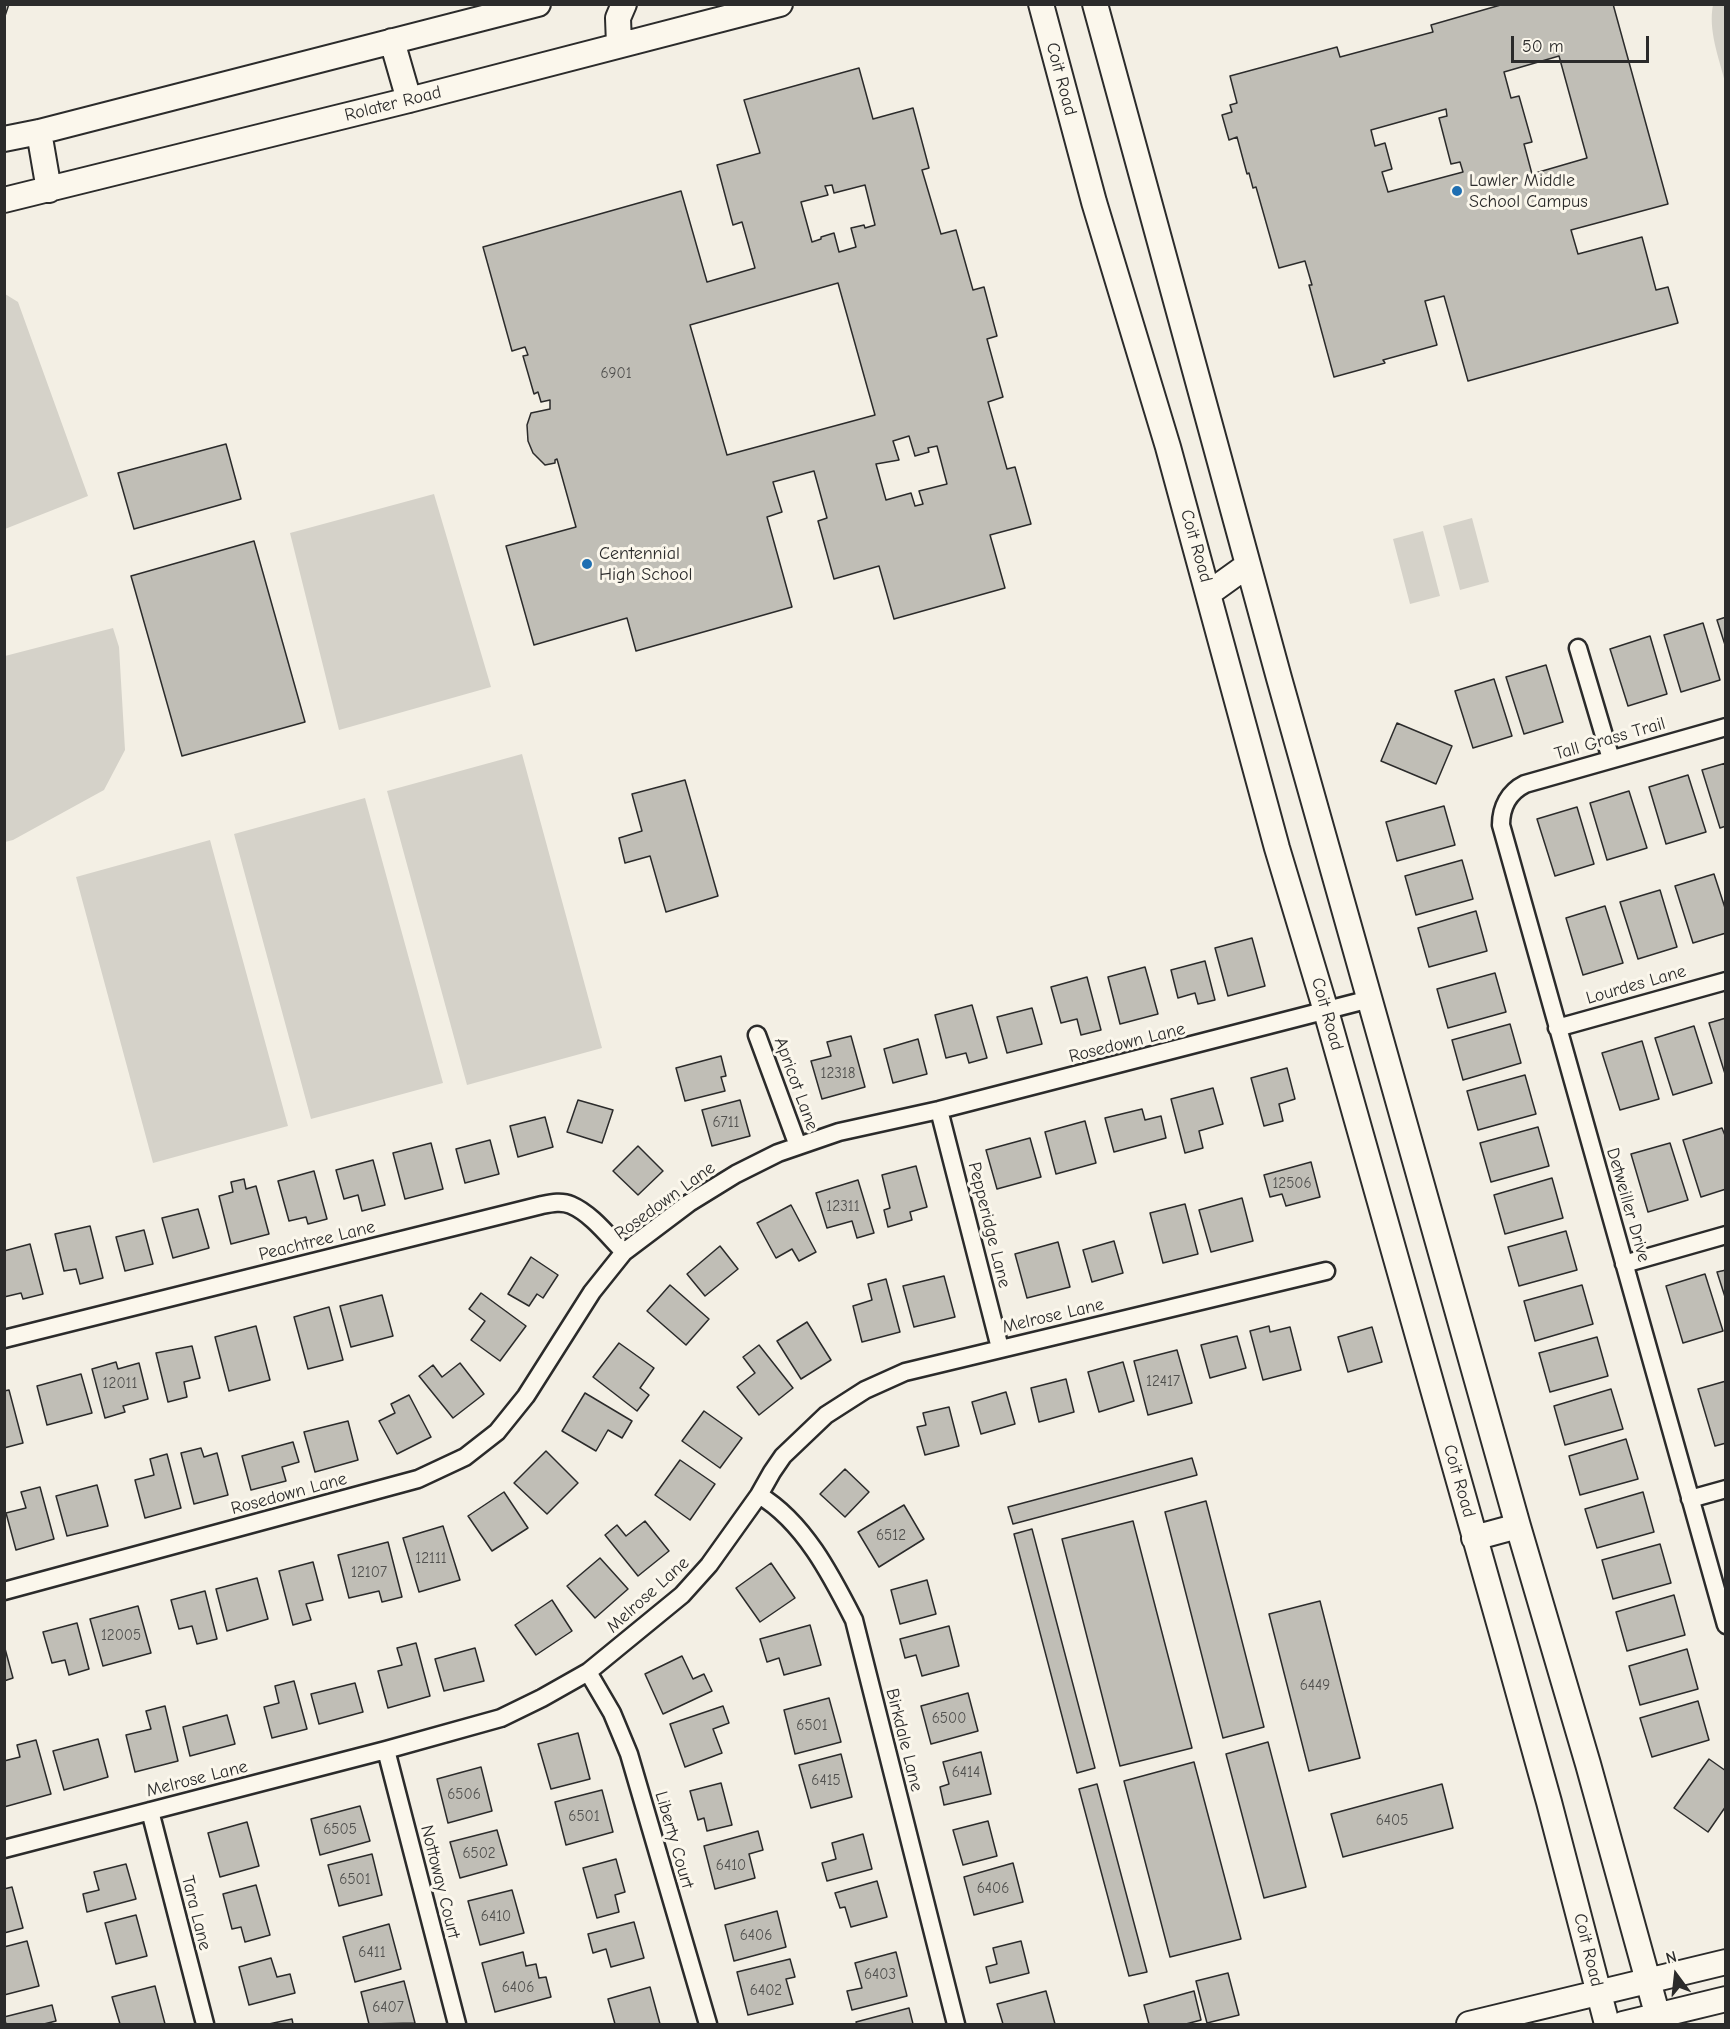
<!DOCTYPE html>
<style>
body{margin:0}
#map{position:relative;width:1730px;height:2029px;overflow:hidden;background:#f3efe4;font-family:"Comic Neue",sans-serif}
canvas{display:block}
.frame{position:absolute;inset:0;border:6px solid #2b2b2b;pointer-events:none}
.north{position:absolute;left:1646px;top:1945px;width:60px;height:60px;-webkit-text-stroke:4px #fbf7ec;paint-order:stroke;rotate:345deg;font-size:16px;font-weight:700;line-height:24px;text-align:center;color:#2b2b2b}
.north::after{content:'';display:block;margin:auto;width:21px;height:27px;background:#2b2b2b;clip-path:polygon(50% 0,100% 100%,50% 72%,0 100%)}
.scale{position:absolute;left:1511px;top:36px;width:138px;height:27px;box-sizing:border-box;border:3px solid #2b2b2b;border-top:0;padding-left:8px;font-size:18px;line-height:21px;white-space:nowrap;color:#2b2b2b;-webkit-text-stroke:4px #fbf7ec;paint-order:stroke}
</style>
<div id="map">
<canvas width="1730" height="2029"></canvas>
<div class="frame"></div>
<div class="north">N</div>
<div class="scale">50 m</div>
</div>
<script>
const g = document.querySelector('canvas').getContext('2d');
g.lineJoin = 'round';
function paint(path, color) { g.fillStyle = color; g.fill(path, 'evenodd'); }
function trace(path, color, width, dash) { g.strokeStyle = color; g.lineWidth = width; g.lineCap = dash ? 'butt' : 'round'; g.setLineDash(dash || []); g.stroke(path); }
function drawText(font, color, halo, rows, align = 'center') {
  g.font = font + ' "Comic Neue",sans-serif'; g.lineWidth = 6; g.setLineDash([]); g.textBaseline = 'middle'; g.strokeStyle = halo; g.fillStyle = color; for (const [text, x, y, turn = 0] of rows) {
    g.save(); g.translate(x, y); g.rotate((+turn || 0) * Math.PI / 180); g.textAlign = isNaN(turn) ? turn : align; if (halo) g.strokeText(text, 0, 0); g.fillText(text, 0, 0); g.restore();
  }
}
const green = new Path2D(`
 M1713,5H1725V82C1719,58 1708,30 1713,5Z
 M5,294L18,302L88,496L5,529Z
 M434,494L491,687L339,730L290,533Z
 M1472,518L1489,582L1460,590L1443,526Z
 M1423,531L1440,596L1410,604L1393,539Z
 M113,628L119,647L125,750L104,790L13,840L5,842V656Z
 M522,754L602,1048L467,1085L387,791Z
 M365,798L443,1083L311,1119L234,834Z
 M210,840L288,1126L153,1163L76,877Z`);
const building = new Path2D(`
 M4,4H9L4,19Z
 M1504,4H1613L1668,204L1571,230L1578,254L1642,237L1656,290L1668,287L1678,323L1468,381L1444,296L1425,301L1437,345L1383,360L1385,363L1334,377L1309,285H1312L1305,261L1279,268L1256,187L1253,188L1249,173L1247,174L1237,137L1229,140L1222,115L1232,112L1230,105L1237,103L1230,76L1337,47L1340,57L1433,32L1431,25ZM1559,56L1587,158L1532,174L1524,144L1532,142L1519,96L1511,98L1504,72ZM1446,109L1447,116L1439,118L1451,164L1460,162L1463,172L1388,192L1382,172L1392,169L1385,143L1375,146L1371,130Z
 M859,68L873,119L913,108L929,168L922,170L941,234L956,230L973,290L984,287L997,336L987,339L1003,397L988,402L1007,469L1015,467L1031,524L990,535L1005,588L894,619L879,566L834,579L818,521L827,518L814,471L773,482L782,512L767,517L792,607L636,651L627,618L534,645L506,546L576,527L557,459L555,460V463L545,465L533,453L528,441L527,425L531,413L550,409V400L541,402L538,392L534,394L523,356L528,355L525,347L512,351L483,247L681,191L707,282L755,268L742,222L733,225L717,165L760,153L744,100ZM832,185L834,193L865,185L875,225L865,228L864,225L851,228L856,247L839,252L834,233L821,237V239L812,242L801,202L828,195L825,186ZM838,283L875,415L727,455L690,325ZM909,436L915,456L929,452L928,448L937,446L947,484L919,491L923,504L915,506L911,493L886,500L876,464L899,460L893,441Z
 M226,444L241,499L134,529L118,473Z
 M254,541L305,722L182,756L131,576Z
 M1726,617V648L1717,620Z
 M1703,623L1720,680L1681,692L1664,635Z
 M1650,636L1667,694L1628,706L1610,649Z
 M1546,665L1563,722L1524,734L1506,677Z
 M1494,679L1512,736L1473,748L1455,691Z
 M1397,723L1452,746L1436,784L1381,761Z
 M1726,763V826L1720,828L1702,770Z
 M1688,775L1706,832L1666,844L1649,787Z
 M685,780L718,896L666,912L650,856L625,863L619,838L642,831L632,794Z
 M1629,791L1647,848L1607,860L1590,803Z
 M1444,806L1455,845L1397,861L1386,822Z
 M1577,807L1594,864L1555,876L1537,819Z
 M1462,860L1473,899L1416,915L1405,876Z
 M1714,874L1726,911V933L1693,943L1675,886Z
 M1660,890L1677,947L1638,959L1620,902Z
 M1605,906L1623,963L1583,975L1566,918Z
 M1476,911L1487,951L1429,967L1418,928Z
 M1252,938L1265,986L1228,996L1215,948Z
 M1205,961L1215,1000L1198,1004L1195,993L1178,998L1171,970Z
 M1145,967L1158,1014L1120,1024L1108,977Z
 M1495,973L1506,1012L1448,1028L1437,989Z
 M1087,977L1101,1030L1081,1035L1077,1019L1061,1023L1051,987Z
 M972,1005L987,1058L969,1063L966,1053L946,1058L935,1015Z
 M1032,1008L1042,1044L1007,1053L997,1017Z
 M1726,1018V1077L1709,1023Z
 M1510,1024L1521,1063L1463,1080L1452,1040Z
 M1694,1026L1712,1083L1673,1095L1655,1038Z
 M851,1036L865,1087L822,1099L811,1061L831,1056L827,1042Z
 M918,1039L927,1074L893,1083L884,1049Z
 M1642,1041L1659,1099L1620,1110L1602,1053Z
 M721,1056L726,1076L721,1077L725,1091L685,1101L676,1068Z
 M1287,1068L1295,1099L1279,1104L1283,1121L1264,1126L1251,1078Z
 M1525,1075L1536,1114L1478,1130L1467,1091Z
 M1213,1088L1223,1124L1199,1131L1203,1148L1185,1153L1171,1099Z
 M578,1100L613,1110L602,1143L567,1132Z
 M740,1100L750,1136L712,1146L702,1110Z
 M1142,1109L1145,1120L1161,1116L1166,1138L1114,1152L1105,1118Z
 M545,1117L553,1147L518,1157L510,1126Z
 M1085,1121L1096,1163L1056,1174L1045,1132Z
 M1538,1127L1549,1166L1491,1182L1480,1143Z
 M1722,1128L1726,1138V1189L1701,1197L1683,1140Z
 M1030,1138L1041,1177L997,1189L986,1150Z
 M490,1140L499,1174L465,1183L456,1149Z
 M431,1143L443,1189L405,1199L393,1153Z
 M1670,1143L1688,1200L1648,1212L1631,1154Z
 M638,1146L663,1171L638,1195L613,1171Z
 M373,1160L385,1205L362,1211L358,1195L344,1199L336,1170Z
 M1311,1162L1320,1197L1286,1206L1282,1194L1270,1197L1264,1175Z
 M916,1166L927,1207L910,1212L912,1220L888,1227L884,1210L890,1208L882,1175Z
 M314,1171L327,1219L308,1224L306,1217L289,1221L278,1181Z
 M1552,1178L1563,1218L1505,1234L1494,1195Z
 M244,1179L246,1189L256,1186L269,1234L231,1244L219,1196L233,1192L231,1182Z
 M858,1180L874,1233L857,1238L852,1221L827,1228L816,1193Z
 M1242,1198L1253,1241L1211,1252L1199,1210Z
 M1185,1204L1198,1254L1163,1263L1150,1213Z
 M791,1205L816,1252L799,1261L792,1249L776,1258L757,1223Z
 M198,1209L209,1248L173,1258L162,1218Z
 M90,1226L103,1278L80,1284L76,1269L64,1271L55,1234Z
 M144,1230L153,1264L125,1271L116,1237Z
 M1566,1231L1577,1270L1519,1286L1508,1247Z
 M1114,1241L1123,1273L1092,1282L1083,1250Z
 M1058,1242L1070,1287L1027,1298L1015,1254Z
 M30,1244L43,1294L23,1299L21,1293L4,1297V1251Z
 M720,1246L738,1269L705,1296L687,1274Z
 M531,1257L558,1275L543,1298L537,1294L529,1306L508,1294Z
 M1726,1270V1300L1717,1272Z
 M1705,1274L1723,1331L1683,1343L1666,1286Z
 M944,1276L955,1317L914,1327L903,1286Z
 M886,1279L900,1332L862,1342L853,1306L872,1300L868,1284Z
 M670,1285L709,1319L686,1345L647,1311Z
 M1582,1285L1593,1324L1535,1341L1524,1301Z
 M481,1293L526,1326L500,1361L471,1340L485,1321L469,1309Z
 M382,1295L393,1336L351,1347L340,1306Z
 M329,1307L343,1360L308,1369L294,1317Z
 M807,1322L831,1360L801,1379L777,1341Z
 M256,1326L270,1380L229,1391L215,1337Z
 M1269,1326L1270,1332L1290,1327L1301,1370L1263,1380L1250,1331Z
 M1372,1327L1382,1362L1348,1372L1338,1337Z
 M1237,1336L1246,1368L1210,1378L1201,1345Z
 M1597,1337L1608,1376L1550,1392L1539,1353Z
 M619,1343L654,1368L640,1388L649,1395L637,1411L593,1377Z
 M759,1345L793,1388L759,1415L737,1387L755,1373L743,1357Z
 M192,1346L200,1378L184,1382L187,1397L168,1402L156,1353Z
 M1177,1350L1192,1403L1148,1415L1134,1361Z
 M116,1362L118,1369L139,1363L148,1399L123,1406L125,1412L105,1418L92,1369Z
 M1123,1362L1134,1401L1099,1412L1088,1372Z
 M460,1363L484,1394L453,1418L419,1376L433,1365L442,1377Z
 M81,1374L92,1413L47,1425L37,1386Z
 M1066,1379L1074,1412L1039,1422L1031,1388Z
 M1726,1381V1443L1715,1446L1698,1389Z
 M1611,1389L1623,1429L1565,1445L1554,1406Z
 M9,1390L23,1443L4,1448V1391Z
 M1006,1392L1015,1424L981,1434L972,1402Z
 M585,1393L632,1421L622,1438L608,1430L596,1451L562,1431Z
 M409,1395L431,1437L397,1454L379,1421L395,1413L391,1404Z
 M949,1407L959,1446L925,1455L917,1427L926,1425L923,1413Z
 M704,1411L742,1438L720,1468L682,1441Z
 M348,1421L358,1460L315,1472L304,1432Z
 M1626,1439L1638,1479L1580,1495L1569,1456Z
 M293,1442L299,1462L282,1467L286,1481L251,1490L242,1456Z
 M201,1448L204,1457L217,1453L228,1495L194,1504L181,1453Z
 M546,1451L578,1483L547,1514L514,1483Z
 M167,1454L181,1508L145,1518L135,1480L154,1475L150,1459Z
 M1192,1458L1197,1475L1013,1524L1008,1507Z
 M680,1460L715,1484L690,1520L655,1495Z
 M845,1469L869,1492L845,1517L820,1494Z
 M97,1485L108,1526L67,1536L56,1496Z
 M40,1487L54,1539L16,1550L6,1513L26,1508L21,1492Z
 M504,1492L528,1528L492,1551L468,1516Z
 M1643,1492L1654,1532L1597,1548L1585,1509Z
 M1206,1501L1264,1727L1223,1738L1165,1512Z
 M904,1505L924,1539L879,1567L858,1532Z
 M645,1521L669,1551L638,1576L605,1535L617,1525L626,1536Z
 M1133,1521L1192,1748L1120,1766L1062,1539Z
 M443,1526L460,1580L419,1592L403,1538Z
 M1032,1529L1095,1768L1077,1773L1014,1534Z
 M388,1542L402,1597L382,1602L379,1591L349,1598L338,1555Z
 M1660,1544L1671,1583L1613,1599L1602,1560Z
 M600,1558L628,1589L595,1618L567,1586Z
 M313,1562L323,1600L306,1604L311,1620L293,1625L279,1571Z
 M771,1563L795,1598L760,1622L736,1588Z
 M257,1578L268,1619L227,1631L216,1589Z
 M927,1580L936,1614L900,1624L891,1590Z
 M205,1591L217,1639L197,1644L192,1626L179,1629L171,1600Z
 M1674,1595L1685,1635L1627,1651L1616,1612Z
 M552,1600L572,1631L536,1655L515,1625Z
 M1320,1601L1360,1758L1309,1771L1269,1614Z
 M138,1606L151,1653L103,1666L90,1619Z
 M77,1623L89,1669L69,1675L65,1660L52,1663L43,1632Z
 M810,1625L821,1665L784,1675L779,1658L767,1662L760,1639Z
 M949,1626L959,1666L922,1676L916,1655L905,1658L900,1639Z
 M416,1643L430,1696L388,1708L378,1671L402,1665L397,1648Z
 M4,1645L13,1678L4,1681Z
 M475,1648L484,1681L444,1691L435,1659Z
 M1687,1649L1698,1689L1640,1705L1629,1666Z
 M682,1656L693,1679L704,1674L712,1691L663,1714L645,1674Z
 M294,1681L307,1729L272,1738L264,1707L279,1703L275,1686Z
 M355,1683L363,1712L319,1724L311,1694Z
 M968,1693L978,1731L931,1744L921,1706Z
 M829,1698L841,1742L795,1754L784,1710Z
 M1698,1701L1709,1740L1652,1757L1640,1718Z
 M165,1706L178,1761L135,1772L126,1735L151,1729L146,1711Z
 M723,1706L729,1723L713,1729L722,1753L685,1767L670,1724Z
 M227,1715L235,1744L190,1756L183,1727Z
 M578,1733L590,1779L551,1789L538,1744Z
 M98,1739L108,1777L64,1790L53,1751Z
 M36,1740L51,1794L4,1807V1761L20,1757L17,1745Z
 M1268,1742L1306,1887L1264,1898L1226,1754Z
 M981,1752L991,1794L944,1805L940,1787L949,1784L943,1762Z
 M841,1754L852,1797L811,1808L799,1765Z
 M1709,1759L1726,1771V1806L1708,1832L1674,1808Z
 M1194,1762L1241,1939L1170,1957L1124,1781Z
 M481,1767L492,1811L448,1823L437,1779Z
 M721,1783L732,1825L707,1831L704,1818L698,1820L690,1791Z
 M1097,1784L1147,1972L1129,1976L1079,1789Z
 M1442,1784L1453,1828L1343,1857L1331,1814Z
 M602,1790L613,1832L566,1845L555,1802Z
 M360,1806L370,1841L320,1855L311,1819Z
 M988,1821L997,1856L963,1865L953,1830Z
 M247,1822L259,1866L220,1877L208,1833Z
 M497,1830L507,1865L460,1878L450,1842Z
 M758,1831L763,1850L749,1854L755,1878L715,1889L704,1846Z
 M863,1834L872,1869L827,1881L822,1863L836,1859L832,1843Z
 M372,1854L382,1895L339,1906L328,1865Z
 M616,1859L625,1892L615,1895L619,1912L597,1918L583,1868Z
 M1013,1863L1023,1902L974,1915L964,1877Z
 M126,1864L136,1899L87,1912L83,1894L99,1890L94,1872Z
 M877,1881L887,1917L851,1927L845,1907L840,1908L835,1893Z
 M256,1885L270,1935L245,1942L241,1927L232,1929L223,1894Z
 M12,1887L23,1928L4,1933V1889Z
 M512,1890L524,1933L480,1945L468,1901Z
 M777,1911L786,1947L734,1961L725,1925Z
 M136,1915L147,1956L116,1964L105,1923Z
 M634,1922L644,1958L611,1967L606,1949L593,1953L588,1934Z
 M389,1924L401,1969L355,1982L343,1937Z
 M27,1941L39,1986L4,1995V1947Z
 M1021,1941L1029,1973L990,1983L986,1967L997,1964L993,1948Z
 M523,1952L526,1966L536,1964L539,1978L546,1977L551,1997L495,2012L482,1963Z
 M896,1952L907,1996L852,2010L847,1991L862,1988L855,1963Z
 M271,1958L277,1977L290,1974L295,1993L249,2005L239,1967Z
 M790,1959L795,1977L786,1979L793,2004L748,2015L737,1972Z
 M1228,1973L1239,2015L1207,2023L1196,1981Z
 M404,1981L415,2023L369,2024L361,1992Z
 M155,1986L165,2024H120L112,1997Z
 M650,1987L660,2024H615L608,1999Z
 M1046,1991L1055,2024H1003L997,2004Z
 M1194,1991L1201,2020L1186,2024H1149L1144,2005Z
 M52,2005L56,2021L44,2024H6L4,2017Z
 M909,2008L913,2024H857L856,2022Z
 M292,2019L293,2024H269Z`);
const street = new Path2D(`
 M1578,648L1611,759
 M1726,727L1525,784C1509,792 1501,807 1501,825L1726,1625
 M1557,1028L1726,981
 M757,1035L798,1146
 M939,1110L1000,1348
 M1624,1264L1726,1235
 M4,1339L542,1205C552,1203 562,1201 571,1205C592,1214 609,1237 624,1252
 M759,1495C804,1522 831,1575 854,1620L956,2024
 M1690,1499L1726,1489
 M4,1591L418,1479L465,1457L497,1432L526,1396L592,1292L624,1252L689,1203L736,1174L778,1153L839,1132L939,1110L1370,999
 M588,1672L612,1713L629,1754L708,2024
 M386,1750L457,2024
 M150,1811L205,2024
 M4,1849L386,1750L501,1718L542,1698L588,1672L682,1595L709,1565L759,1495L772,1472L783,1456L826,1415L865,1390L905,1372L1326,1271`);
const secondary = new Path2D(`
 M1041,4L1094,202L1168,447L1277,848L1326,1011L1505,1644L1549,1802L1607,2024
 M1095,4L1279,678L1518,1526L1588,1764L1660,2024
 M392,41L409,100
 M619,45L618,18L624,4
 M39,132L49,190
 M4,139L39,132L538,4
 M4,200L409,100L780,4
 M1209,593L1248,565
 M1474,1538L1518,1526
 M1469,2024L1726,1962
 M1623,2024L1726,1999`);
const markers = [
 [1457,191,6,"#1f6fb2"],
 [587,564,6,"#1f6fb2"]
];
const numberNames = [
 ["6901",616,374],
 ["12318",838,1074],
 ["6711",726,1123],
 ["12506",1292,1184],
 ["12311",843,1207],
 ["12417",1163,1382],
 ["12011",120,1384],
 ["6512",891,1536],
 ["12111",431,1559],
 ["12107",369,1573],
 ["12005",121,1636],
 ["6449",1315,1686],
 ["6500",949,1719],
 ["6501",812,1726],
 ["6414",966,1773],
 ["6415",826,1781],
 ["6506",464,1795],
 ["6501",584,1817],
 ["6405",1392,1821],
 ["6505",340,1830],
 ["6502",479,1854],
 ["6410",731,1866],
 ["6501",355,1880],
 ["6406",993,1889],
 ["6410",496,1917],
 ["6406",756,1936],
 ["6411",372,1953],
 ["6403",880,1975],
 ["6406",518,1988],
 ["6402",766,1991],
 ["6407",388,2008]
];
const streetNames = [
 ["Coit Road",1061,79,75],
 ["Rolater Road",393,104,-14],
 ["Coit Road",1196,546,74],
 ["Tall Grass Trail",1610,739,-16],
 ["Lourdes Lane",1636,985,-16],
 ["Coit Road",1327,1014,74],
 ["Rosedown Lane",1127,1043,-14],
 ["Apricot Lane",796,1084,70],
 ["Rosedown Lane",665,1201,-36],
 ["Detweiller Drive",1628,1205,74],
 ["Pepperidge Lane",989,1225,76],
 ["Peachtree Lane",317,1241,-14],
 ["Melrose Lane",1053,1316,-13],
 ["Coit Road",1459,1481,74],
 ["Rosedown Lane",289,1494,-15],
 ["Melrose Lane",648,1595,-42],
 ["Birkdale Lane",904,1740,76],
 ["Melrose Lane",197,1779,-14],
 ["Liberty Court",674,1840,74],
 ["Nottoway Court",440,1882,76],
 ["Tara Lane",196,1913,76],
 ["Coit Road",1588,1950,76]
];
const poiNames = [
 ["Lawler Middle",1469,181],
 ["School Campus",1469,202],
 ["Centennial",599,554],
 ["High School",599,575]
];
paint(green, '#d5d2c9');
paint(building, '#c0beb6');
trace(building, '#2b2b2b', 1.5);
trace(street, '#2b2b2b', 21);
trace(secondary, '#2b2b2b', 28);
trace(street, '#fbf7ec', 16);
trace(secondary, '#fbf7ec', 24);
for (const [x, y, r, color] of markers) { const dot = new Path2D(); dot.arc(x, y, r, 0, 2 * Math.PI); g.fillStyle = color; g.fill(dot); trace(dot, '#fbf7ec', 2); }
drawText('15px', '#50504e', null, numberNames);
drawText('18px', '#2b2b2b', '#fbf7ec', streetNames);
drawText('18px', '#2b2b2b', '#fbf7ec', poiNames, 'left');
</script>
